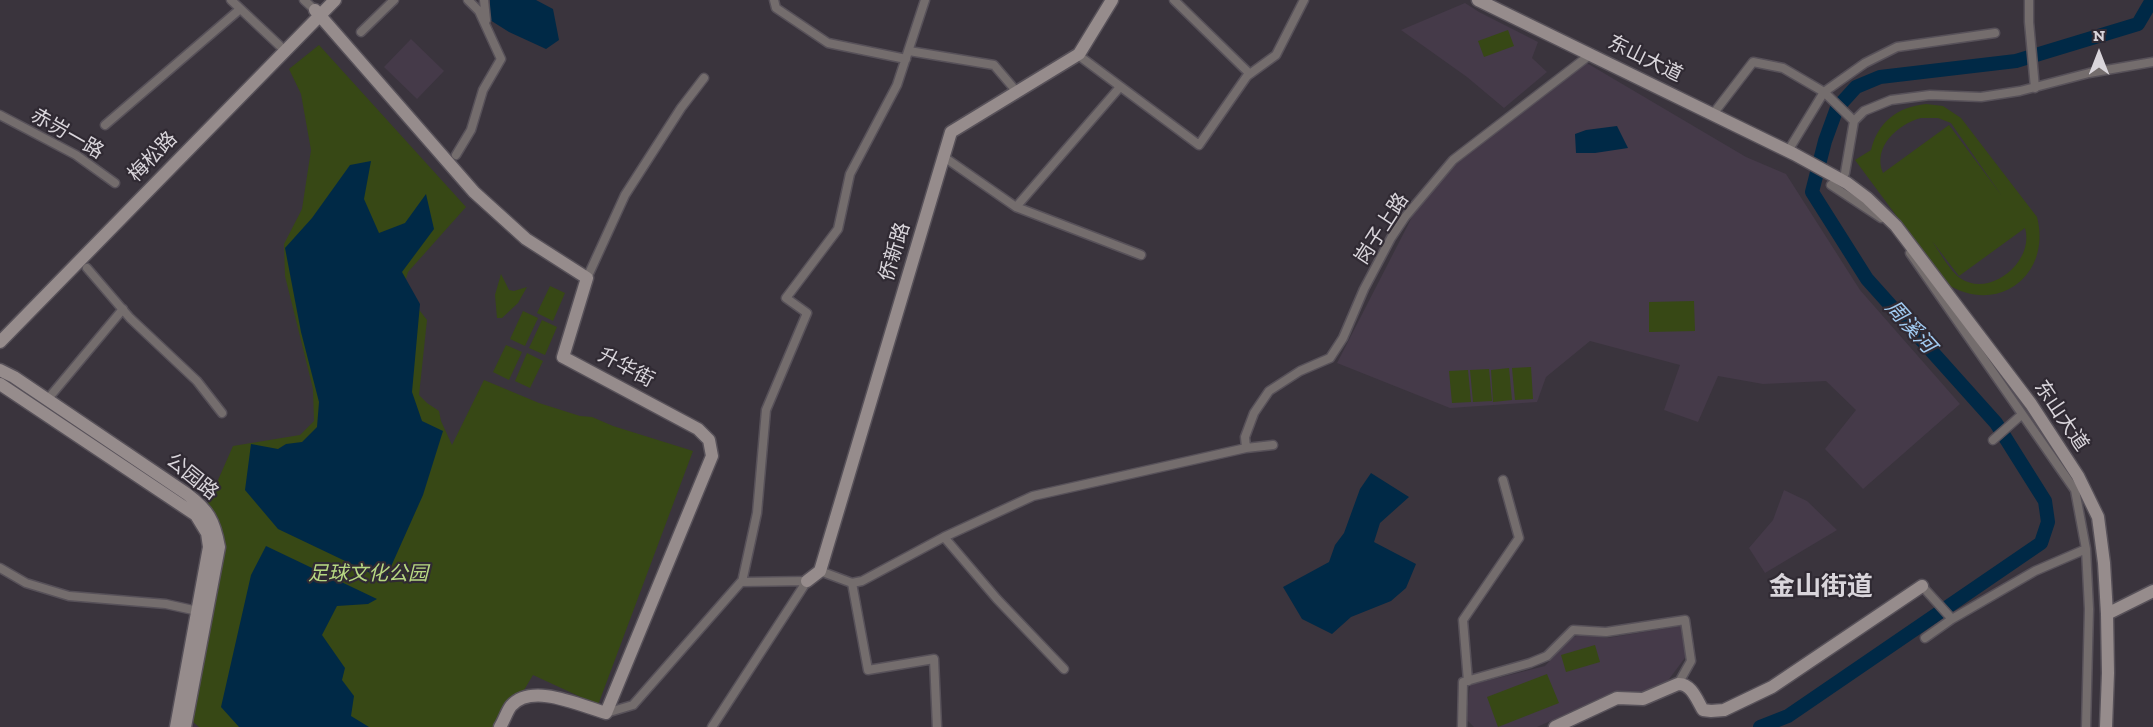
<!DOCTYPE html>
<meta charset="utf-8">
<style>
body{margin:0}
#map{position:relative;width:2153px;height:727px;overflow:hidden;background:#3a343d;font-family:"Zilla Slab",serif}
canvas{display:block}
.north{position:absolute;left:2069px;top:24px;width:60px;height:60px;-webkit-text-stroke:4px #302a33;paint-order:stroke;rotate:0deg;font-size:16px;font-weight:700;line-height:24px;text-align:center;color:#d9d5db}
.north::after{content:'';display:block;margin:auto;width:21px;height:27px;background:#d9d5db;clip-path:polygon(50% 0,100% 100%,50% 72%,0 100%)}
</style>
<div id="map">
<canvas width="2153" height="727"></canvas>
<div class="north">N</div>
</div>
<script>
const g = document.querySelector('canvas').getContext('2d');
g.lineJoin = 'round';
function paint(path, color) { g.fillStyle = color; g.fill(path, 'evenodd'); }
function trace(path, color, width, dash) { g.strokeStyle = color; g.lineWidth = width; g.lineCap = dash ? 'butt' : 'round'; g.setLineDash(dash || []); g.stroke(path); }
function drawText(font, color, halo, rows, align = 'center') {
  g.font = font + ' "Zilla Slab","Noto Sans SC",serif'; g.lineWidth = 4.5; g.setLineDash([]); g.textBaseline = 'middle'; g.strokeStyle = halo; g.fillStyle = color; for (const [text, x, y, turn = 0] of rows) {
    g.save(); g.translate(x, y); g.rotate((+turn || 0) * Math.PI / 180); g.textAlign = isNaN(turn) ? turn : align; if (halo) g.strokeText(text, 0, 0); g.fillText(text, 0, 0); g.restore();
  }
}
const built = new Path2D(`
 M1465,3L1479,12L1538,42L1532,58L1547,72L1504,108L1467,77L1401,30Z
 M411,39L444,71L417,99L384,67Z
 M1585,62L1746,157L1786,174L1860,290L1960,404L1863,489L1825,449L1856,410L1826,381L1763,384L1718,376L1698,422L1664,410L1680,365L1590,341L1546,377L1537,402L1450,408L1337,363L1413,215L1452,167Z
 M1784,490L1807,501L1837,530L1765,573L1749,548L1773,520Z
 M1681,626L1687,655L1661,690L1647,694L1630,695L1616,692L1537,727H1474L1466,719L1470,685L1545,666L1570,639L1583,633L1607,638Z`);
const green = new Path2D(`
 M1508,30L1514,46L1484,57L1478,41Z
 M319,45L466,207L408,272L403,289L427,320L419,395L427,403L439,411L441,421L452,445L484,380L539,403L580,416L592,417L613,426L693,451L598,705L533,675L502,727H199L185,715L219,535L207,505L233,446L300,435L314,421L313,389L285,276L284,244L302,209L311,150L301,94L289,69Z
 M1926,104L1943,106L1961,118L2037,217C2052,275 1998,316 1947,284L1855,160L1871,150C1878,122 1897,107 1926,104ZM1921,118H1938L1951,123L2002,196L1949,125L1883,173C1872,147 1898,124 1921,118ZM2025,228C2035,261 1990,299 1960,278C1950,271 1939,251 1932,241L1959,276Z
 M501,274L509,290L514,291L527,287L518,303L502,318H497L495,295Z
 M550,286L565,293L553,321L537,313Z
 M1694,301L1695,331L1649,332V302Z
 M523,311L538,318L525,346L510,339Z
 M542,320L557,327L545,355L529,348Z
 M506,345L522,352L509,380L493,372Z
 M527,353L543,361L530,388L515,381Z
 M1531,367L1533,399L1515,400L1512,368Z
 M1509,368L1512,400L1493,402L1491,370Z
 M1489,369L1492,401L1473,402L1470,370Z
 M1468,370L1471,402L1452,403L1449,371Z
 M1595,645L1600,662L1566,672L1561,655Z
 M1547,674L1559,703L1498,727L1487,697Z`);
const water = new Path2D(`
 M490,0H536L553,9L559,40L546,49L509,32L490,20Z
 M1617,126L1628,148L1595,153H1576L1575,134L1586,130Z
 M371,161L364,199L379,233L405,223L426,194L434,229L402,272L420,304L412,392L422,421L443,431L423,495L385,580L278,529L245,490L251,444L278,449L286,444L302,442L317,427L319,402L301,332L285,248L312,218L350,165Z
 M1371,473L1409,497L1380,523L1374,542L1416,564L1406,588L1391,601L1351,617L1332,634L1302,619L1283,587L1329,562L1335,545L1344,533L1360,489Z
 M266,546L377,599L368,604L337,606L322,635L345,668L342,680L354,696L351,716L369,727H239L221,707L251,575Z`);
const river = new Path2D(`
 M1760,727L1788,716L2041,543L2048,522L2045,501L1996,423L1867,279L1812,192L1825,141L1837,108L1856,87L1880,77L2016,61L2138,24L2152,0`);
const street = new Path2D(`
 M231,0L280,46
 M304,0L315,10
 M484,0L486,20
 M774,0L776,8L828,43L906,59
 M1174,0L1250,74
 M2029,0V22L2035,88
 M361,32L394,0
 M909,51L994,65L1017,92
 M1078,55L1199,145L1247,76L1276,55L1304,0
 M1713,114L1753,62L1783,68L1824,92L1854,121
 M0,115L76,155L115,183
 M105,125L239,10
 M1788,151L1824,92L1865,63L1897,47L1995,33
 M456,155L471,130L483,90L501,59L479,11L468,0
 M944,157L1016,207L1141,255
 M1845,173L1854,121L1864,111L1891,100L1930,95L1981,97L2020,91L2089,73L2153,62
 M1831,185L1881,218
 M1016,207L1120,87
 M1910,253L2075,490L2086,549L2089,609L2086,727
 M87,268L130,318L197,381L222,413
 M587,278L625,195L681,108L704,78
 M52,394L123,309
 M1993,440L2019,417
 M1246,448L1245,437L1254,413L1269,391L1300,371L1330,358L1343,338L1364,289L1391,238L1405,217L1453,160L1591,54
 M944,537L997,599L1064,669
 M0,568L26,583L69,596L166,604L202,612
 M820,571L852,583L862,581L944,537L1033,496L1246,448L1273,445
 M742,582L757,513L766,410L807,313L786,298L838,229L850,174L897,85L925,0
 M852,583L868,670L934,659L937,727
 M1922,586L1952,619
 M1925,638L1952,619L2035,571L2086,549
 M1468,681L1463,620L1519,538L1503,480
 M606,713L633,705L741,582L807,581L712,727
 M1462,727L1463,682L1530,663L1547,656L1573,630L1606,632L1685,620L1691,661L1678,684`);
const secondary = new Path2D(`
 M1478,0L1794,154L1847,183L1867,198L1896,226L2031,404L2078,476L2098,517L2104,563L2107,614L2108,673L2106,727
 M315,10L474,192L526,239L587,278L563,357L698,429L709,440L712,456L606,713C581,706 532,682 511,706C507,711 504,721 500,727
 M0,342L335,0
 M0,370L14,377L187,494C208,510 214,520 219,547L185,727
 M0,384L196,515L207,533L209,547L176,727
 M807,581L820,571L951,132L1079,54L1112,0
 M2107,614L2153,591
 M1555,727L1617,698L1643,699L1678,684C1691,683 1697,700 1703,710L1711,711L1724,710L1772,687L1922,586`);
const streetNames = [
 ["东山大道",1645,59,26],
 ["赤岃一路",67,134,30],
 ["梅松路",153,157,-46],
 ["岗子上路",1382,229,-57],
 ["侨新路",895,252,-73],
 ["升华街",626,368,28],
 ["东山大道",2061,416,56],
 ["公园路",192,477,39]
];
const parkNames = [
 ["足球文化公园",368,574]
];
const waterNames = [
 ["周溪河",1910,327,48]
];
const districtNames = [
 ["金山街道",1821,588]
];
paint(built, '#453a49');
paint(green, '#374815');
paint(water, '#002946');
trace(river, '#002946', 14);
trace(street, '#575159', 11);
trace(secondary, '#575159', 15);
trace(street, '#746d6d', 8);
trace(secondary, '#968c8c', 12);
drawText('20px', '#d9d5db', '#302a33', streetNames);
drawText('italic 20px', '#b7d882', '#302a33', parkNames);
drawText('italic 21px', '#a1cbf2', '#302a33', waterNames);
drawText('bold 26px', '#d9d5db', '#302a33', districtNames);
</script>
